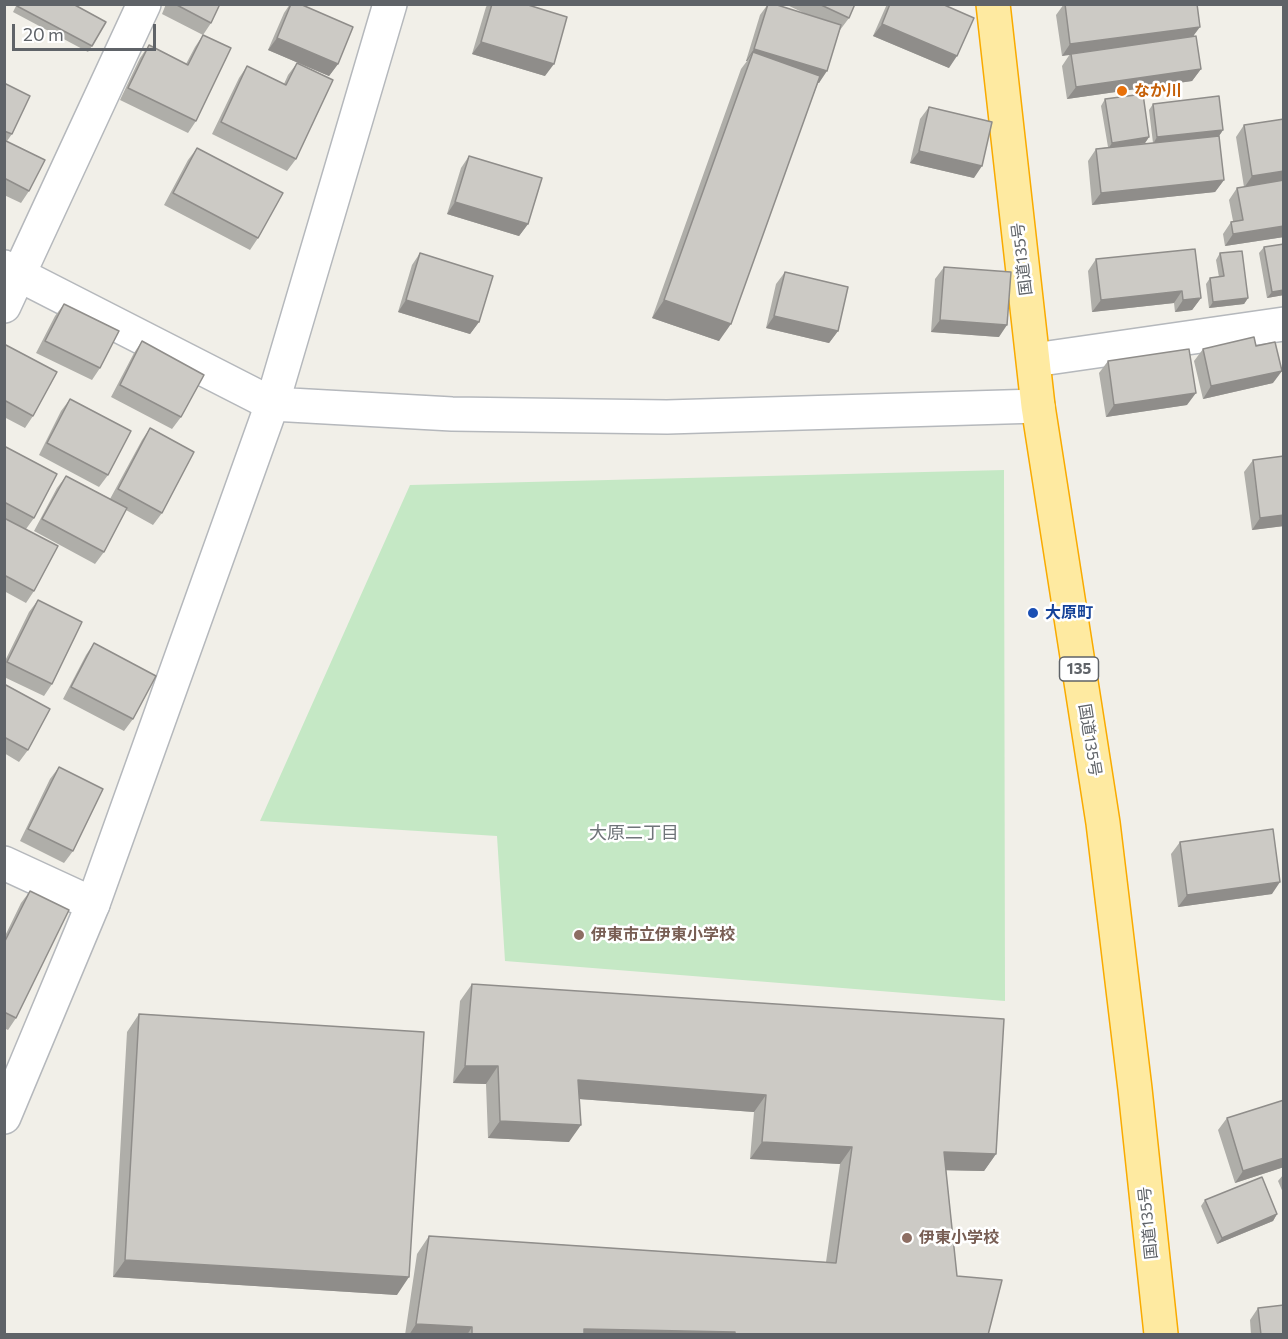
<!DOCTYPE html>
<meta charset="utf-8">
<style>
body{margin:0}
#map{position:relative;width:1288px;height:1339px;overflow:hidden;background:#f1efe8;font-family:Commissioner,sans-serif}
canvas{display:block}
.frame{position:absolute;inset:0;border:6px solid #5f6368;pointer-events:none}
.scale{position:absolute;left:12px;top:24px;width:144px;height:27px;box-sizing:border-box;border:3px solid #5f6368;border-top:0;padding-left:8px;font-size:18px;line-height:21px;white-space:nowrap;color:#5f6368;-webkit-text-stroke:4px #fff;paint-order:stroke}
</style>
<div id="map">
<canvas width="1288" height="1339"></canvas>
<div class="frame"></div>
<div class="scale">20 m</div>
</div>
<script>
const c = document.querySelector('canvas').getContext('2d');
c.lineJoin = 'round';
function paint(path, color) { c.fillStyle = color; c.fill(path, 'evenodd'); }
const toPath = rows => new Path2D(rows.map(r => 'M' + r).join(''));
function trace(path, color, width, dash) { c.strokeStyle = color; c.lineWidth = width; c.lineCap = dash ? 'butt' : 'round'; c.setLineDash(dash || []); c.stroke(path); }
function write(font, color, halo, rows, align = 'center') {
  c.font = font + ' Commissioner,"Noto Sans JP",sans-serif'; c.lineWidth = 5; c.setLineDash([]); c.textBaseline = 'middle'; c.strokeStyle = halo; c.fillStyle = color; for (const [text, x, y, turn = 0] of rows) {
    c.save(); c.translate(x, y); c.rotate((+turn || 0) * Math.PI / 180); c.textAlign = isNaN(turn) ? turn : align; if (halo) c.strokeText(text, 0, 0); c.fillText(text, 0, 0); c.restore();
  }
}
const green = toPath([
 [1004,470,1005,1001,505,961,497,836,260,821,410,485]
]);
const minor = toPath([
 [4,267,272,404],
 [4,306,144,4],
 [1034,360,1284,324],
 [4,863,93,904]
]);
const tertiary = toPath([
 [272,404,452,414,667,417,1038,406],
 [4,1117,93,904,272,404,390,4]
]);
const trunk = toPath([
 [993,4,1038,406,1103,823,1135,1089,1161,1334]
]);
const wall = toPath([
 [17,4,73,4,92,46,88,52,13,12],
 [166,4,220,4,211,23,203,35,162,14],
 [290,4,300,4,338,64,329,76,268,50,284,13],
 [488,4,525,4,545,76,472,54,486,7],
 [768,4,774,4,806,14,785,4,855,4,849,18,840,30,819,83,818,83,719,341,652,318,741,69,747,61,746,61,760,15],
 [887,4,942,4,949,68,873,36],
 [1064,4,1197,4,1194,36,1201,69,1192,81,1067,99,1062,66,1070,54,1062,56,1056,15],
 [203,35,196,121,188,133,120,100,140,58,149,45,186,64,195,47],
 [297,63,296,159,287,171,212,134,239,78,247,66,284,84,288,75],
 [4,83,12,134,7,141,4,139],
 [1105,99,1149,137,1145,143,1153,143,1149,110,1153,104,1223,130,1219,136,1224,180,1215,192,1092,205,1088,161,1096,149,1108,147,1101,106],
 [929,107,974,178,910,163,920,119],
 [1284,119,1284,237,1225,246,1223,234,1231,222,1233,221,1229,200,1237,188,1244,187,1236,137,1244,125],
 [4,140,29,191,21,203,4,195],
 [197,148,258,238,250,250,164,205,188,160],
 [469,156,528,224,519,236,447,214,461,168],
 [1284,244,1284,295,1267,298,1259,253,1264,247],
 [420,253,479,322,470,334,398,312,412,265],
 [1220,253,1248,298,1244,304,1209,308,1206,284,1210,278,1219,277,1216,260],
 [1096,259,1201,298,1192,310,1175,312,1174,303,1092,312,1088,271],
 [944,267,999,337,931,332,935,279],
 [785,272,838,331,829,343,766,328,776,284],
 [64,304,100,368,92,380,36,353,55,316],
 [142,341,181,417,172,429,111,397,134,353],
 [4,344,33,416,25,428,4,417],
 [1256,346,1273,383,1203,399,1194,361,1203,349],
 [1108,361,1187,405,1106,417,1099,373],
 [70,399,108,475,99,487,39,455,61,411],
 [150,428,162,513,153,525,126,510,104,552,95,564,34,531,57,488,66,476,110,499,142,440],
 [4,446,34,518,26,529,34,591,26,603,4,591],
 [1253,460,1284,526,1252,530,1244,472],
 [38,600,52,684,44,696,4,677,4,663,29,612],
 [94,643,133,719,124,731,63,699,86,655],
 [4,684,28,750,19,762,4,753],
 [59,767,73,851,64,863,20,841,50,779],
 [1180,842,1272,894,1178,907,1171,854],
 [30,891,16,1018,8,1030,4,1028,4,938,21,903],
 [472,984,996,1154,984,1171,946,1170,957,1276,988,1335,405,1335,417,1254,429,1236,826,1262,840,1164,750,1159,754,1112,579,1099,569,1142,488,1138,486,1084,453,1083,460,1001],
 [139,1014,397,1295,113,1277,127,1032],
 [1284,1100,1284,1167,1235,1183,1218,1130,1227,1118],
 [1283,1175,1284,1177,1284,1195,1278,1181],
 [1205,1200,1277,1214,1273,1221,1217,1244,1201,1206],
 [1258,1308,1284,1335,1251,1335,1250,1320]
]);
const shadedWall = toPath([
 [882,24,957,56,949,68,873,36],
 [1200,27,1191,39,1062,56,1070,44],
 [277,38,338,64,329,76,268,50],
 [481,42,554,64,545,76,472,54],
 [754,49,827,71,819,83,749,62,753,52,747,61,746,61],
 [1201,69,1192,81,1067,99,1076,87],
 [1223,130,1219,136,1153,144,1157,137],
 [1149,137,1145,143,1108,149,1112,143],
 [919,151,982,166,974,178,910,163],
 [1284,171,1284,182,1244,188,1252,176],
 [1224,180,1215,192,1092,205,1101,193],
 [455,202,528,224,519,236,447,214],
 [1284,226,1284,237,1225,246,1233,234],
 [1284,290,1284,295,1267,298,1272,292],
 [1182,291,1174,303,1092,312,1101,300],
 [1201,298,1192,310,1175,312,1183,300],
 [1248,298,1244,304,1209,308,1213,302],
 [406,300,479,322,470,334,398,312],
 [664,300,731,324,719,341,652,318],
 [774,316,838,331,829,343,766,328],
 [940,320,1007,325,999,337,931,332],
 [1282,371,1273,383,1203,399,1211,386],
 [1196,393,1187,405,1106,417,1114,405],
 [1284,515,1284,526,1252,530,1260,518],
 [1280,882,1272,894,1178,907,1187,895],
 [465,1066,498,1066,486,1084,453,1083],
 [578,1080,766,1095,754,1112,566,1098],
 [500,1121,581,1125,569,1142,488,1138],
 [762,1142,852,1147,840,1164,750,1159],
 [944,1152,996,1154,984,1171,932,1170],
 [1284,1158,1284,1167,1235,1183,1243,1171],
 [1277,1214,1273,1221,1217,1244,1222,1238],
 [125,1260,409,1277,397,1295,113,1277],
 [416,1324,472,1327,467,1335,409,1335],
 [584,1329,735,1332,733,1335,580,1335]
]);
const building = toPath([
 [18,4,73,4,106,22,92,46,17,6,18,4],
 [175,4,220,4,211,23,175,4],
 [291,4,300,4,353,27,338,64,277,38,291,4],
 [492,4,525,4,567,17,554,64,481,42,492,4],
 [768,4,774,4,841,25,827,71,754,49,768,4],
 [819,4,855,4,849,18,819,4],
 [890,4,942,4,974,18,957,56,882,24,890,4],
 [1065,4,1197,4,1200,27,1070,44,1065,4],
 [203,35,231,48,196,121,128,88,149,45,188,65,203,35],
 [1196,36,1201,69,1076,87,1071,54,1196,36],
 [753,52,820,76,731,324,664,300,753,52],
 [297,63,333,80,296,159,221,122,247,66,286,85,297,63],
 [4,83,30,96,12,134,4,131,4,83],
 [1143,94,1149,137,1112,143,1105,99,1143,94],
 [1219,96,1223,130,1157,137,1153,104,1219,96],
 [929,107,992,122,982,166,919,151,929,107],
 [1284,119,1284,171,1252,176,1244,125,1284,119],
 [1219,136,1224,180,1101,193,1096,149,1219,136],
 [4,140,45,160,29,191,4,178,4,140],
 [197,148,283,193,258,238,173,193,197,148],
 [469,156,542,178,528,224,455,202,469,156],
 [1284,180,1284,226,1233,234,1231,222,1243,220,1237,188,1284,180],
 [1284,244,1284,290,1272,292,1264,247,1284,244],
 [1195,249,1201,298,1183,300,1182,291,1101,300,1096,259,1195,249],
 [1242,251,1248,298,1213,302,1210,278,1224,276,1220,253,1242,251],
 [420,253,493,276,479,322,406,300,420,253],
 [944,267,1011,272,1007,325,940,320,944,267],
 [785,272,848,287,838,331,774,316,785,272],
 [64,304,119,331,100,368,45,341,64,304],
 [1254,337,1256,346,1275,342,1282,371,1211,386,1203,349,1254,337],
 [142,341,204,375,181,417,120,385,142,341],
 [4,344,57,372,33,416,4,400,4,344],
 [1189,349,1196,393,1114,405,1108,361,1189,349],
 [70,399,131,431,108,475,47,443,70,399],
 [150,428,194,452,162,513,118,489,150,428],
 [4,446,57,474,34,518,4,502,4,446],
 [1284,456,1284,515,1260,518,1253,460,1284,456],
 [66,476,127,508,104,552,42,519,66,476],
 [4,518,58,546,34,591,4,575,4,518],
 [38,600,82,622,52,684,7,662,38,600],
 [94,643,156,676,133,719,71,687,94,643],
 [4,684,50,709,28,750,4,737,4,684],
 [59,767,103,789,73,851,28,829,59,767],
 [1273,829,1280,882,1187,895,1180,842,1273,829],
 [30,891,69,910,16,1018,4,1012,4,943,30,891],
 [472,984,1004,1019,996,1154,944,1152,957,1276,1002,1280,988,1335,735,1335,735,1332,584,1329,584,1335,472,1335,472,1327,416,1324,429,1236,836,1263,852,1147,762,1142,766,1095,578,1080,581,1125,500,1121,498,1066,465,1066,472,984],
 [139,1014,424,1032,409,1277,125,1260,139,1014],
 [1284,1100,1284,1158,1243,1171,1227,1118,1284,1100],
 [1262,1177,1277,1214,1222,1238,1205,1200,1262,1177],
 [1284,1305,1284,1335,1261,1335,1258,1308,1284,1305]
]);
const markers = [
 [1122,91,6,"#e8710a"],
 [1033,613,6,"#1a4fb4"],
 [579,935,6,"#8d6e63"],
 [907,1238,6,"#8d6e63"]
];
const shields = [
 [1079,669,39]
];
const shieldNames = [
 ["135",1079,669]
];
const foodNames = [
 ["なか川",1134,91]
];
const streetNames = [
 ["国道135号",1022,259,-97],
 ["国道135号",1090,740,81],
 ["国道135号",1148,1223,-96]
];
const transitNames = [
 ["大原町",1045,613]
];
const educationNames = [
 ["伊東市立伊東小学校",591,935],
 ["伊東小学校",919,1238]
];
const neighbourhoodNames = [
 ["大原二丁目",634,833]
];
paint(green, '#c5e8c5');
trace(minor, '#b5b8bc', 36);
trace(tertiary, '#b5b8bc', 36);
trace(trunk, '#f9ab00', 36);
trace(minor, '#fff', 33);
trace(tertiary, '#fff', 33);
trace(trunk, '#feeaa1', 33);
paint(wall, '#afaea9');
paint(shadedWall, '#8f8d8a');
paint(building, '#cccac5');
trace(building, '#8f8d8a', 1.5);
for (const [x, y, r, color] of markers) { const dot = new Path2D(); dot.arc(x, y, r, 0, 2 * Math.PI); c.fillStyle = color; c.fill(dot); trace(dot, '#fff', 2); }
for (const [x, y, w] of shields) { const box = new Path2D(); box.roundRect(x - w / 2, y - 12, w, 24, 4.5); c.fillStyle = '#fff'; c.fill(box); trace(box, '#5f6368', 1.5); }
write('bold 15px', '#5f6368', null, shieldNames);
write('bold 16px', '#c56008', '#fff', foodNames, 'left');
write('16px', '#5f6368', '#fff', streetNames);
write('bold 16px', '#164399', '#fff', transitNames, 'left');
write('bold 16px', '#785e54', '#fff', educationNames, 'left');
write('18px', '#70757a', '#fff', neighbourhoodNames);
</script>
